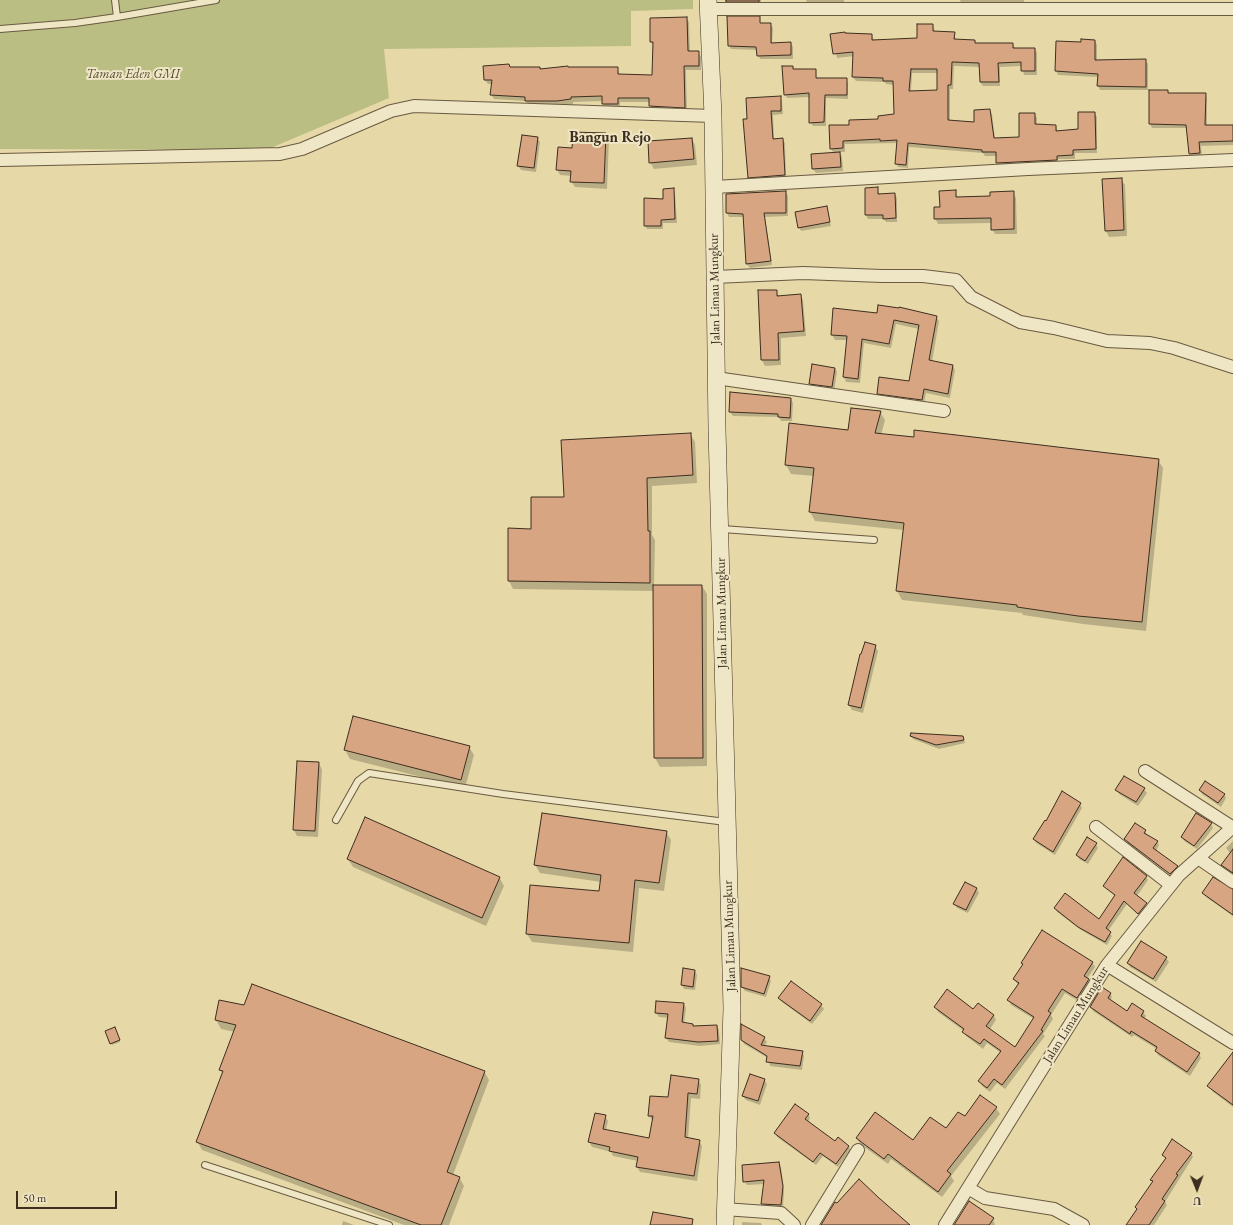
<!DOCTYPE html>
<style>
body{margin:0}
#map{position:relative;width:1233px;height:1225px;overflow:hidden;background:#e7d9a7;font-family:"EB Garamond",serif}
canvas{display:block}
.north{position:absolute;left:1177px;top:1169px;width:40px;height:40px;-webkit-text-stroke:3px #efe6c6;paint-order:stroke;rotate:179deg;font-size:11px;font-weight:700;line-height:16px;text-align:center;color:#3d2e1f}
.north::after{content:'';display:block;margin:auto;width:14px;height:18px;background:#3d2e1f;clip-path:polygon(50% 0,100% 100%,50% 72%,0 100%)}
.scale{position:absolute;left:16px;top:1191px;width:101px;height:18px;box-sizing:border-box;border:2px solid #3d2e1f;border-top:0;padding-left:5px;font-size:12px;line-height:14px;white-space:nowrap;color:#3d2e1f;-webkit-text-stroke:3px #efe6c6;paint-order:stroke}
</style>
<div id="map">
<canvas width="1233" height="1225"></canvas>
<div class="north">U</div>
<div class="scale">50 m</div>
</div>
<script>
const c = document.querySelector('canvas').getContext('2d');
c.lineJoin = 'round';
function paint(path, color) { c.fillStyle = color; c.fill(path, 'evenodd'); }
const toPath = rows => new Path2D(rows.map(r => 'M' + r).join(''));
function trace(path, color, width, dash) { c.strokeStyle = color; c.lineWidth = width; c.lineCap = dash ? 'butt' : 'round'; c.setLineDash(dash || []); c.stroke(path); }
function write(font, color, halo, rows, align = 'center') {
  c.font = font + ' "EB Garamond",serif'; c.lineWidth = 4; c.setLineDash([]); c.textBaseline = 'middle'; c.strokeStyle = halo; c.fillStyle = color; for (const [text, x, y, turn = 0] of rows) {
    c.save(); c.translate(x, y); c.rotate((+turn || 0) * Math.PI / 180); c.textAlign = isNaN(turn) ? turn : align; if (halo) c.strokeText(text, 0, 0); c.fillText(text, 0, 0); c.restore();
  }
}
const green = toPath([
 [0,0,693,0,693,9,631,11,631,46,384,49,389,98,266,150,0,149]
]);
const shadow = toPath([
 [725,0,761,0,761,3,726,2],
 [806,0,844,0,844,2,826,3,826,6,809,6],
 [960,0,1024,0,1025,6,962,6],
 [686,18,689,22,690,52,698,52,701,57,701,70,686,70,687,112,652,110,650,102,620,102,620,108,605,108,603,101,573,102,573,104,560,105,528,105,526,101,494,99,491,94,492,84,488,84,485,80,484,67,540,70,617,68,620,75,653,76,654,47,651,42,651,19],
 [759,18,761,24,770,24,773,28,772,44,791,43,793,47,793,59,760,59,757,50,731,49,729,45],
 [933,25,935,32,954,33,956,41,975,41,976,44,1013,44,1015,48,1035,49,1037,53,1037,75,1024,75,1022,66,1000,67,1000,86,983,86,980,82,980,67,954,66,953,89,950,89,950,121,975,123,989,110,992,114,995,139,1020,138,1035,114,1037,118,1037,125,1056,126,1058,132,1079,130,1094,113,1097,117,1097,153,1075,153,1075,159,1058,159,1059,164,999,167,997,156,985,156,983,153,909,147,908,168,898,167,896,163,898,143,845,144,845,152,839,152,842,157,843,171,816,173,813,169,834,154,831,148,850,126,895,115,894,85,886,84,885,82,856,81,853,77,854,56,837,58,832,35,872,35,874,41,918,39],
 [912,73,938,73,938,91,911,92],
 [1095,41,1097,45,1097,61,1145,60,1148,64,1148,90,1100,90,1098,86,1098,77,1058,75,1056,71,1081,43],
 [792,67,794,70,815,70,817,79,846,79,848,83,848,99,826,98,826,126,813,126,810,122,810,97,787,98,785,94],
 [1168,91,1169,94,1205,94,1207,98,1207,126,1233,126,1233,145,1201,146,1202,157,1193,158,1190,154,1188,128,1152,128,1150,124],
 [780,97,782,101,783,114,773,115,774,140,782,139,785,143,786,179,751,181,749,177,748,120],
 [606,134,609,140,607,189,575,187,571,181,572,176,560,175,557,169,573,149],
 [537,138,540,142,536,172,521,170,518,166],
 [692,139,695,145,697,165,654,169,650,162],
 [1121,179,1125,185,1127,236,1109,237,1106,231],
 [877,188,880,195,895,194,897,198,897,222,886,222,884,219,868,219,866,215],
 [673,190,675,193,677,223,663,223,663,229,647,229,645,225],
 [955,191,958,198,991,197,1013,192,1016,198,1017,234,995,234,992,229,992,223,938,224,935,218,941,208],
 [786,192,788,196,788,216,765,217,772,265,750,268,747,264,745,245,747,245,744,217,729,217,727,213],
 [826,207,831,226,801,231,799,227],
 [759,291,776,291,779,296,800,295,803,300,806,336,781,338,781,365,765,366,762,360],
 [878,314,936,317,939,321,932,362,953,366,955,370,950,398,926,393,924,404,881,398,878,394,910,383,919,329,896,324,891,348,864,343,860,383,846,382,844,377,848,340,835,340,832,335],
 [835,368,837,372,834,391,812,388,810,384],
 [791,399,793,403,792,421,781,421,779,417,733,416,730,412],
 [880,412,885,420,881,435,1158,460,1163,468,1146,631,1083,624,1023,615,1022,613,902,600,897,591,904,530,815,521,810,512,814,476,791,474,786,465,790,425,849,431],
 [690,434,695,442,697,483,652,486,652,535,655,540,654,586,702,586,707,594,707,766,660,767,655,758,654,591,513,589,509,581,532,530,565,498],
 [875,646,878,651,863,713,852,710,849,705],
 [911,736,963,737,965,743,939,749,913,739],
 [469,747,474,755,465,788,350,759,345,750],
 [319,763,322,770,318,837,297,836,294,830],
 [1144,789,1147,793,1138,806,1119,794,1117,790],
 [1200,790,1224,794,1226,798,1221,807,1202,794],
 [1080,804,1082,808,1055,855,1036,843,1034,839,1047,822],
 [1211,824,1213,828,1197,849,1184,841,1182,837],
 [1145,830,1147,835,1157,841,1159,845,1156,851,1177,867,1179,871,1173,877,1127,843,1125,839],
 [666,832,671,840,664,891,639,888,633,952,532,942,527,934,599,892,601,882,540,873,535,865],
 [1233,841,1233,875,1222,865,1231,854,1226,848],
 [1096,844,1098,848,1088,864,1079,859,1077,855],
 [348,859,499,877,504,886,486,926,353,867],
 [1146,877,1148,880,1137,896,1148,908,1141,917,1127,904,1108,931,1112,936,1107,945,1081,930,1057,912,1055,908,1099,920,1115,896,1105,886],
 [966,883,977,889,979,893,968,913,957,908,955,904],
 [1233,891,1233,916,1206,897,1203,893],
 [1141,942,1166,958,1169,962,1156,982,1130,967,1128,963],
 [1092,962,1095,967,1087,979,1091,985,1080,1002,1065,993,1051,1015,1053,1019,1043,1034,1045,1036,1005,1089,997,1083,990,1092,982,1086,980,1081,1001,1053,987,1043,983,1049,966,1036,964,1031,938,1012,935,1007,974,1010,978,1004,994,1016,996,1020,990,1029,1015,1048,1034,1019,1011,1005,1009,1000,1018,985,1014,979,1023,965,1022,963],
 [695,971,697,975,695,990,684,989,682,985],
 [769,977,771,981,766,997,745,991,742,987],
 [1110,993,1112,997,1110,1001,1128,1012,1143,1012,1146,1016,1144,1019,1199,1054,1201,1058,1190,1076,1158,1055,1156,1051,1157,1049,1134,1035,1132,1037,1093,1011,1091,1007],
 [779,998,821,1005,824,1009,812,1024,782,1002],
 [220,1001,484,1071,489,1080,453,1175,459,1177,464,1186,449,1225,404,1225,202,1150,197,1141,223,1074,220,1070,235,1032,221,1029,216,1020],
 [684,1004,686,1008,684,1024,693,1025,694,1027,717,1026,719,1030,720,1044,700,1046,669,1042,666,1038,669,1018,659,1017,656,1013],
 [742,1026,764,1038,767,1042,764,1047,802,1052,804,1056,802,1070,770,1066,768,1058,744,1044,742,1040],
 [116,1030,120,1042,112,1045,107,1031],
 [1233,1065,1233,1107,1212,1091,1209,1086],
 [698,1080,701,1085,700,1099,691,1098,688,1139,699,1141,702,1146,697,1181,640,1172,637,1167,638,1161,613,1156,611,1152,592,1147,589,1142,605,1116,608,1121,606,1130,650,1139,653,1121,649,1116,669,1099],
 [764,1080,767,1084,760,1105,746,1100,743,1096],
 [980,1096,996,1108,1000,1114,951,1176,954,1181,942,1197,891,1159,888,1164,860,1144,857,1138,913,1142,946,1130,965,1117],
 [808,1114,810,1118,808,1122,835,1142,848,1146,851,1150,838,1167,823,1156,816,1165,777,1137,775,1133],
 [1191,1153,1193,1157,1165,1202,1167,1205,1154,1225,1127,1225,1166,1160,1163,1155],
 [779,1163,781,1167,784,1191,783,1209,765,1208,762,1204,765,1184,747,1185,744,1181],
 [993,1219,995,1225,972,1225],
 [343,1221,354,1225,342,1225],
 [742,1222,761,1223,762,1225,742,1225]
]);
const building = toPath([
 [726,0,759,0,759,2,726,2,726,0],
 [727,16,760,16,760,23,771,23,771,43,791,42,791,55,757,56,756,47,728,46,727,16],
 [687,17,688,51,699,51,699,66,684,66,685,108,649,106,649,98,618,98,618,104,602,104,602,96,571,97,571,99,557,101,525,101,525,97,490,95,492,80,484,80,483,66,509,64,510,67,540,67,540,69,568,66,568,67,618,67,618,74,652,75,653,42,650,42,650,18,687,17],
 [917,24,933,24,933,31,955,32,954,39,975,40,975,43,1013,43,1013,48,1035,48,1035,71,1021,71,1021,62,998,63,999,82,980,82,979,63,952,62,951,85,948,85,948,120,974,122,974,110,990,109,994,138,1019,137,1019,113,1035,113,1035,124,1056,125,1056,131,1078,129,1078,112,1095,112,1096,149,1073,150,1073,155,1057,156,1057,160,996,163,996,152,982,152,982,150,908,143,906,165,895,164,897,140,880,141,880,139,843,141,843,148,830,149,829,125,849,125,849,120,878,119,878,116,894,114,893,81,883,81,883,78,852,77,853,52,833,54,830,34,845,32,845,33,872,34,872,40,917,38,917,24],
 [911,69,937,69,937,90,909,91,911,69],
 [1081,39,1095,40,1095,60,1146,59,1146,87,1097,86,1098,74,1055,71,1056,41,1081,42,1081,39],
 [782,66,793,66,793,69,816,69,816,78,847,78,847,95,825,95,824,122,809,123,809,93,784,95,782,66],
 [1149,90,1168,90,1168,93,1206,93,1205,125,1233,125,1233,141,1199,142,1200,153,1189,154,1186,125,1149,124,1149,90],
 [781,96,781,111,771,111,773,139,783,138,785,175,748,178,743,119,747,119,746,98,781,96],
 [573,132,606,133,604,183,570,182,571,171,556,170,558,147,572,148,573,132],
 [522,135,538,137,534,168,517,166,522,135],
 [692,138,694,159,649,163,648,141,692,138],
 [840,152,841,167,812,169,811,154,840,152],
 [1122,178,1124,230,1105,231,1102,179,1122,178],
 [878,187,878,194,895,193,896,218,883,219,883,215,865,215,865,188,878,187],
 [674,188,675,219,661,220,661,226,644,226,644,198,663,199,663,189,674,188],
 [956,190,956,197,990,196,990,192,1014,191,1014,229,991,230,991,218,934,219,934,207,940,207,939,191,956,190],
 [786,191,786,213,764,213,771,261,746,264,743,214,726,213,726,194,786,191],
 [827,206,830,222,798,228,795,212,827,206],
 [758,290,777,290,777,296,801,294,804,331,778,333,779,360,761,360,758,290],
 [878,305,899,308,899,307,937,316,929,360,953,365,948,394,924,389,922,400,877,394,879,377,909,381,919,325,894,320,889,344,862,339,858,379,843,377,847,336,831,335,833,308,877,313,878,305],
 [812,364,835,368,832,387,809,384,812,364],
 [730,392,791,398,790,418,778,417,778,414,729,412,730,392],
 [851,408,881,411,875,433,914,437,914,430,1159,459,1142,622,1078,616,1017,607,1017,605,896,591,904,523,809,512,814,468,785,465,789,423,848,430,851,408],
 [691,433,693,475,647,478,648,531,650,531,650,583,508,581,508,528,531,529,531,497,564,497,561,440,691,433],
 [653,585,702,585,703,758,654,758,653,585],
 [865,642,876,645,861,708,848,705,860,654,861,654,865,642],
 [353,716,470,746,461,780,344,750,353,716],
 [911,733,963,736,964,740,936,745,910,736,911,733],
 [297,761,319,762,315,831,293,830,297,761],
 [1124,776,1145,788,1136,802,1115,790,1124,776],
 [1205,781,1225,794,1218,803,1199,790,1205,781],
 [1062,791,1081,803,1053,852,1033,839,1045,820,1046,821,1062,791],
 [542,813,667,831,659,883,635,880,629,943,526,934,530,885,599,891,601,875,534,865,542,813],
 [1196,813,1212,823,1194,846,1181,837,1196,813],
 [365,817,500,877,482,918,347,859,365,817],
 [1135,823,1146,830,1144,833,1158,841,1153,848,1178,866,1170,874,1124,839,1135,823],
 [1087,837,1097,843,1085,861,1076,855,1087,837],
 [1233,849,1233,873,1221,865,1233,849],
 [1123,857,1147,876,1134,893,1147,903,1138,914,1124,901,1106,928,1111,932,1105,942,1078,927,1054,908,1065,893,1099,919,1115,895,1103,886,1123,857],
 [1213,877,1233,889,1233,915,1202,893,1213,877],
 [965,882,977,888,966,910,953,904,965,882],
 [1042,930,1093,962,1084,976,1089,979,1077,998,1062,989,1048,1011,1051,1013,1041,1030,1043,1031,1002,1085,994,1079,987,1088,978,1081,1001,1051,984,1039,980,1044,962,1032,964,1029,934,1007,947,989,973,1009,978,1003,994,1015,986,1026,1015,1047,1034,1017,1007,1000,1019,983,1013,979,1023,964,1021,963,1042,930],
 [1141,941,1167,957,1153,979,1127,963,1141,941],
 [683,968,695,970,693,987,681,985,683,968],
 [741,968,770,976,764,994,741,987,741,968],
 [791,981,822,1004,810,1021,778,998,791,981],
 [252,984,485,1071,447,1172,460,1177,441,1225,421,1225,196,1142,223,1071,219,1070,236,1025,215,1020,219,1000,244,1005,252,984],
 [1102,987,1111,993,1108,998,1127,1011,1132,1003,1144,1011,1141,1016,1200,1053,1187,1072,1155,1051,1157,1047,1131,1031,1130,1034,1090,1007,1102,987],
 [656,1001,684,1003,682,1022,693,1024,693,1026,717,1025,718,1041,698,1042,665,1038,668,1014,655,1013,656,1001],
 [741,1024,765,1037,761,1045,803,1051,800,1066,766,1062,767,1056,741,1040,741,1024],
 [115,1027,120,1040,110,1044,105,1031,115,1027],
 [1233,1052,1233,1105,1207,1086,1233,1052],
 [750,1074,765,1079,758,1101,742,1096,750,1074],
 [671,1075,699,1079,697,1094,688,1093,685,1137,700,1140,694,1176,636,1167,638,1157,609,1151,610,1147,588,1142,595,1113,606,1115,603,1129,649,1138,653,1116,648,1116,650,1096,668,1097,671,1075],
 [980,1095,997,1107,947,1171,951,1174,938,1192,888,1154,884,1159,856,1138,875,1112,913,1140,930,1117,946,1128,958,1112,965,1116,980,1095],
 [795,1104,809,1114,805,1119,835,1141,838,1137,849,1146,836,1164,820,1153,813,1162,774,1133,795,1104],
 [1172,1139,1192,1153,1176,1174,1178,1175,1162,1199,1165,1201,1149,1225,1126,1225,1137,1209,1135,1207,1153,1181,1150,1180,1166,1158,1162,1155,1172,1139],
 [779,1162,783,1186,781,1205,761,1204,764,1180,743,1182,742,1165,779,1162],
 [859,1179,879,1198,910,1225,821,1225,835,1202,837,1203,859,1179],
 [969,1201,994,1218,989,1225,954,1225,969,1201],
 [653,1212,693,1219,692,1225,650,1225,653,1212]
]);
const lane = toPath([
 [115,0,117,17,216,0],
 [0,29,75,23,117,17],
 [722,529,874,540],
 [336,820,358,781,369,773,503,794,726,822],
 [205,1165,389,1225]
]);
const street = toPath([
 [709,9,1233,9],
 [0,160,280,154,302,149,391,111,414,106,713,116],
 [714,187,1028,169,1233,160],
 [715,277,803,273,882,276,923,276,956,280,971,297,1020,322,1054,328,1107,341,1150,343,1174,348,1233,367],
 [716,378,944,411],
 [1145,771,1232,827],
 [1096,827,1171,885],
 [1198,858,1233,882],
 [1107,965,1233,1043],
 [968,1188,985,1198,1054,1209,1083,1225],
 [724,1209,781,1213,794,1225],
 [812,1225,858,1150],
 [945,1225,1107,965,1179,875,1233,827]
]);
const secondary = toPath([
 [708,0,713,116,717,429,732,1008,725,1225]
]);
const parkNames = [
 ["Taman Eden GMI",133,74]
];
const streetNames = [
 ["Jalan Limau Mungkur",715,289,-91],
 ["Jalan Limau Mungkur",722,613,-91],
 ["Jalan Limau Mungkur",730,936,-92],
 ["Jalan Limau Mungkur",1076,1015,-58]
];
const quarterNames = [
 ["Bangun Rejo",610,138]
];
paint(green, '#babe83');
paint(shadow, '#0003');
paint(building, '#d7a582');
trace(building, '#3d2e1f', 1);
trace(lane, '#685941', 8);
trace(street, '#685941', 14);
trace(secondary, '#3d2e1f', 18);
trace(lane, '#efe6c6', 6);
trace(street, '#efe6c6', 12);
trace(secondary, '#efe6c6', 17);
write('italic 13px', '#564b33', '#efe6c6', parkNames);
write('13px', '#3d2e1f', '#efe6c6', streetNames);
write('bold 15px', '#3d2e1f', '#efe6c6', quarterNames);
</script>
